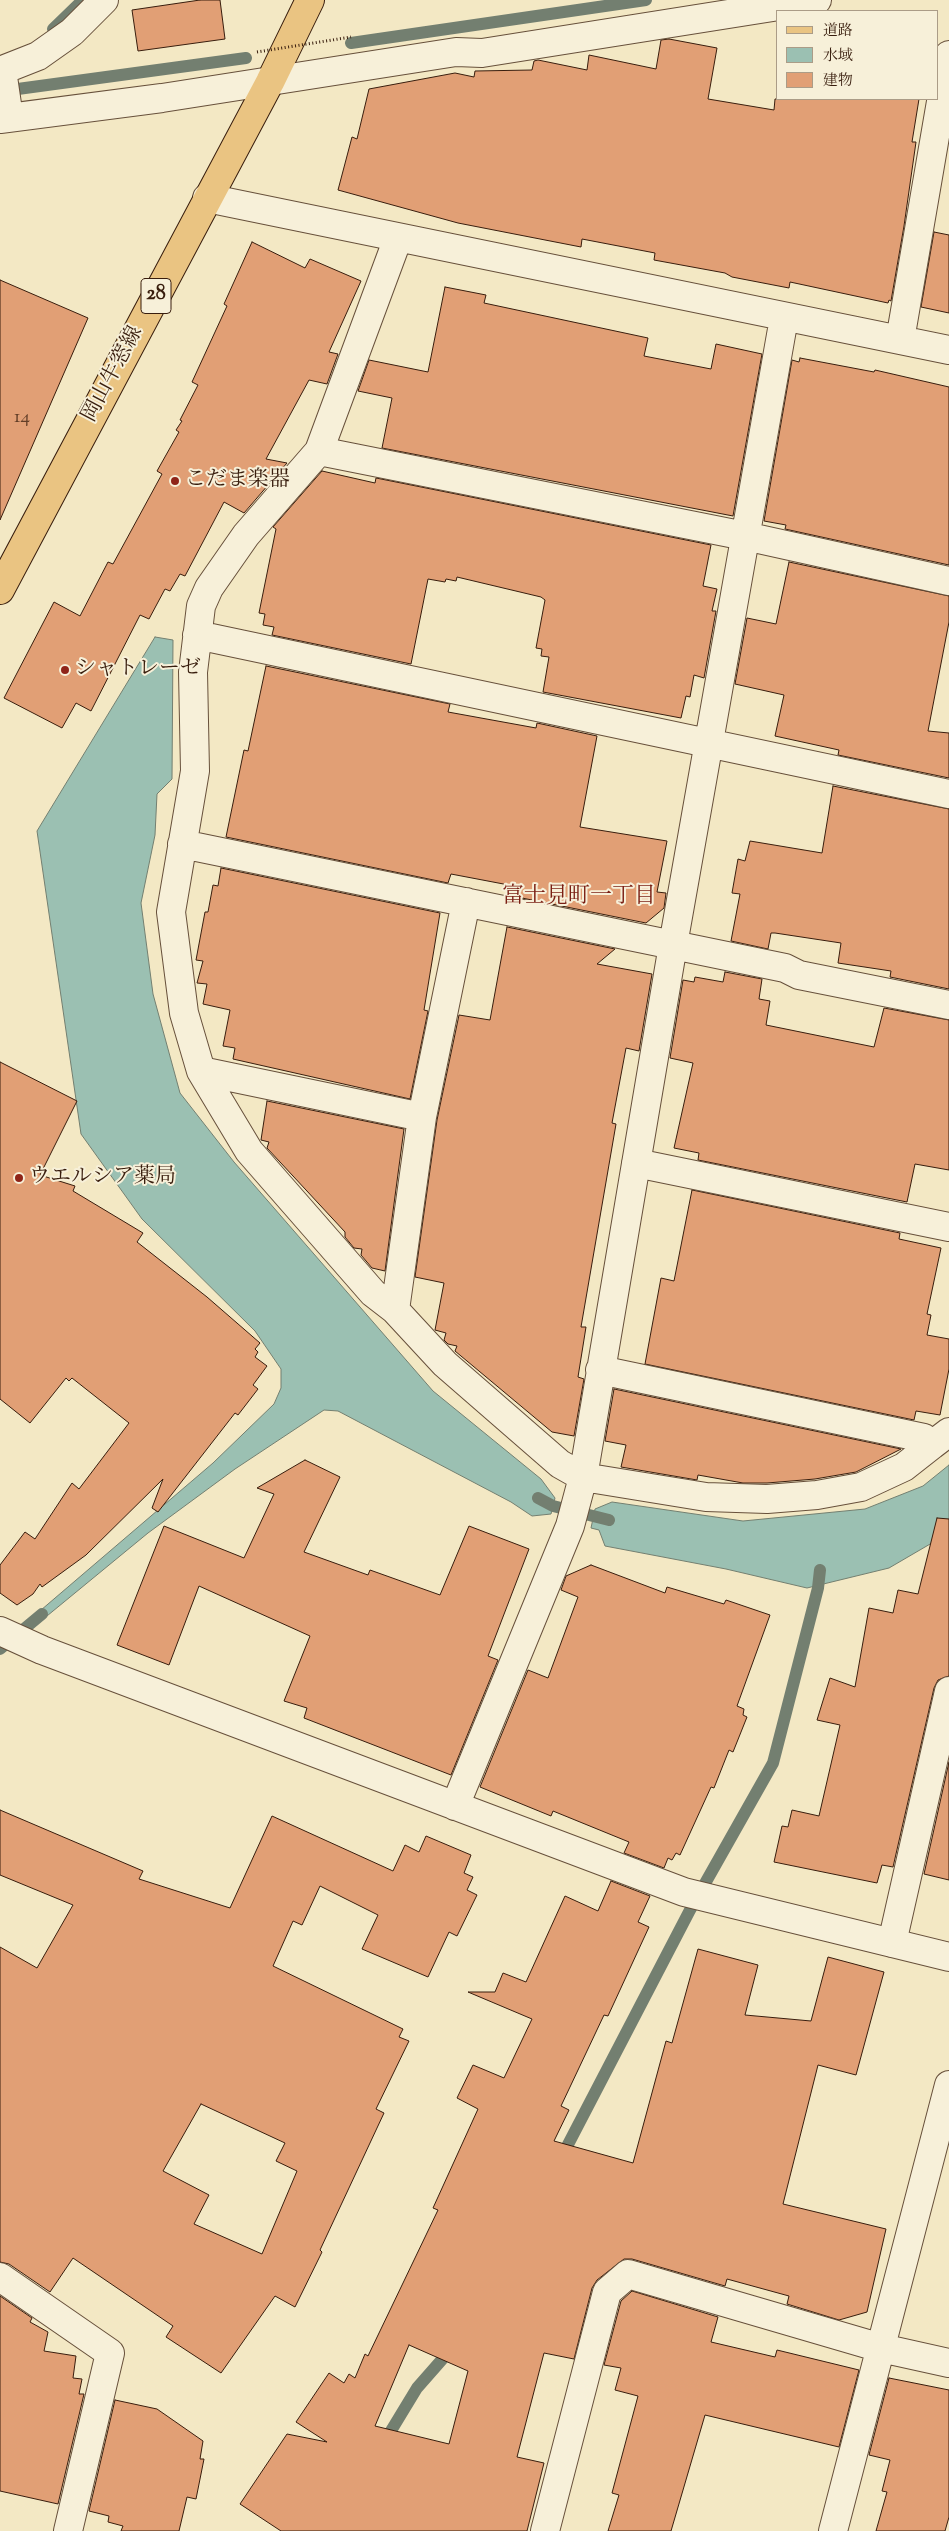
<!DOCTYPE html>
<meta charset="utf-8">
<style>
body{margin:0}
#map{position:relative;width:949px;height:2531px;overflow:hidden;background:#f3e8c4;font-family:"Sorts Mill Goudy","Noto Serif JP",serif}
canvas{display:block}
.legend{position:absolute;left:776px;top:10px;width:162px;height:90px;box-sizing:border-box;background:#f7f0d9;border:1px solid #ab9c87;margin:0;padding:6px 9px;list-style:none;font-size:15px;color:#381d0d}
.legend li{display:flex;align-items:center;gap:10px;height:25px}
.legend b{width:25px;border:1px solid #ab9c87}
</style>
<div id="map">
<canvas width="949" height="2531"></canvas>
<ul class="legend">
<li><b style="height:6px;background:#eac482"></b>道路</li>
<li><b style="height:14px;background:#9bc0b2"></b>水域</li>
<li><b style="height:14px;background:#e19f75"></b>建物</li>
</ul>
</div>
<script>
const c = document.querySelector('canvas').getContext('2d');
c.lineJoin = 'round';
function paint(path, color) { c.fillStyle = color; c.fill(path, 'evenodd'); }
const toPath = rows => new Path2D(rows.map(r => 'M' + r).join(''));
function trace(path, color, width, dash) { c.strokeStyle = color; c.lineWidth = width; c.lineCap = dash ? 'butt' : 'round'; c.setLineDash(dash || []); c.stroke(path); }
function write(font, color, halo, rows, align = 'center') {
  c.font = font + ' "Sorts Mill Goudy","Noto Serif JP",serif'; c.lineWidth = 4; c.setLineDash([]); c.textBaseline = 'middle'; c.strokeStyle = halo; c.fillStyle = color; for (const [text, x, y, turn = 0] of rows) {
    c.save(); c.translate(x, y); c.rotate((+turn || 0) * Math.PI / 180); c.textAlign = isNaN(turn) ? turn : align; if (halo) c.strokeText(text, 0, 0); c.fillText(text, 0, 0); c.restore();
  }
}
const water = toPath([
 [155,637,173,640,172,779,157,794,155,835,141,903,153,994,180,1093,234,1162,433,1391,541,1479,555,1498,551,1514,532,1516,511,1502,338,1411,324,1410,235,1469,148,1533,36,1625,27,1622,213,1463,274,1404,281,1388,281,1369,255,1331,142,1219,81,1134,37,831,155,637],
 [949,1465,949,1533,889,1568,807,1588,726,1569,605,1546,599,1530,591,1528,595,1509,612,1502,743,1521,865,1509,923,1486,949,1465]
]);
const stream = toPath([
 [53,29,83,0],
 [351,43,646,0],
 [3,91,246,58],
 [538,1498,553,1506,609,1520],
 [0,1649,42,1614],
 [561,2158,690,1910,773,1763,818,1588,820,1570],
 [383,2444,417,2388,453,2347]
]);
const building = toPath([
 [200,0,220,0,225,39,138,51,132,10,200,0],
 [669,39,717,48,708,99,774,110,775,99,919,99,912,142,916,142,904,226,891,301,889,300,888,303,790,282,789,288,732,277,725,273,654,260,655,253,582,239,581,247,458,223,338,190,352,137,357,139,369,89,455,73,474,77,475,71,532,70,534,61,538,60,587,70,589,55,656,69,661,40,669,39],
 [934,232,949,235,949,313,921,307,934,232],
 [252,242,305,268,310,259,361,281,329,352,338,354,327,384,309,380,266,459,287,463,244,513,224,502,185,576,180,574,170,591,165,589,149,619,140,615,91,711,76,703,62,728,4,698,54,602,80,616,108,562,113,564,162,474,157,471,179,432,176,430,182,421,180,420,198,385,192,382,227,306,224,304,252,242],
 [0,280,88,318,0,520,0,280],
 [445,287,486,295,484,303,648,338,644,356,711,369,716,344,762,354,733,516,382,448,392,398,358,391,369,360,428,372,445,287],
 [800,358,874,372,875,370,949,387,949,565,785,529,786,525,764,521,792,360,799,362,800,358],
 [322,471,375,483,376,478,711,545,703,586,717,589,712,611,716,611,704,678,694,675,690,697,686,696,681,718,543,692,549,657,541,656,542,649,536,648,545,600,541,597,457,577,456,581,446,579,445,582,428,579,411,664,272,635,274,627,263,625,265,614,259,613,276,529,273,527,322,471],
 [789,562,949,596,949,622,928,731,949,733,949,778,838,755,839,750,775,736,784,695,735,684,747,618,776,624,789,562],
 [266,666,450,704,448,712,536,728,537,723,597,736,580,827,667,841,657,892,666,893,664,908,646,923,512,896,514,886,451,874,448,883,226,837,244,750,248,751,266,666],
 [833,786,949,809,949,989,890,977,891,971,838,963,841,943,775,933,771,933,768,949,731,941,740,894,732,893,738,859,745,861,750,841,822,853,833,786],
 [221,868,440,913,424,1010,428,1011,410,1099,233,1059,235,1048,223,1046,230,1010,203,1004,207,984,197,983,203,961,196,960,205,912,208,912,213,885,218,886,221,868],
 [507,927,615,949,597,964,652,974,639,1051,626,1048,612,1123,616,1124,581,1327,586,1327,578,1377,584,1379,574,1436,552,1432,455,1351,457,1346,448,1344,444,1340,446,1333,435,1330,444,1283,415,1277,437,1120,459,1015,490,1020,507,927],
 [725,972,762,979,759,999,770,1001,766,1025,874,1047,884,1008,949,1020,949,1170,915,1164,907,1202,698,1160,699,1153,674,1148,693,1063,670,1058,683,980,694,982,695,977,723,982,725,972],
 [0,1062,77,1101,40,1175,75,1186,73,1191,143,1233,137,1242,207,1297,260,1343,255,1349,258,1352,255,1357,267,1366,253,1385,258,1389,238,1415,235,1413,158,1512,152,1508,163,1479,86,1555,42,1587,40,1584,33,1594,17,1605,0,1593,0,1565,25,1532,35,1539,72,1483,79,1489,129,1423,72,1378,69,1381,66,1378,30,1423,0,1399,0,1062],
 [267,1101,404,1129,385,1271,372,1268,361,1255,362,1249,354,1248,345,1237,345,1232,267,1148,269,1142,261,1140,267,1101],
 [692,1190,900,1233,899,1239,941,1248,927,1314,931,1315,927,1335,949,1339,949,1369,940,1415,916,1411,914,1420,645,1364,661,1278,674,1281,692,1190],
 [614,1389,901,1449,856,1472,815,1479,767,1483,743,1483,698,1475,697,1480,621,1467,626,1445,605,1441,614,1389],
 [305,1460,340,1477,304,1552,368,1575,370,1570,440,1595,469,1526,529,1549,488,1656,498,1660,451,1775,304,1718,307,1708,284,1701,310,1636,199,1586,169,1665,117,1645,164,1526,244,1558,274,1494,257,1488,305,1460],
 [937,1518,949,1519,949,1676,938,1680,934,1688,893,1867,882,1865,877,1883,774,1862,782,1826,788,1827,792,1810,819,1816,840,1725,817,1720,830,1678,855,1687,869,1608,893,1613,898,1590,918,1594,937,1518],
 [591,1565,665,1593,667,1587,724,1604,726,1600,770,1615,737,1706,744,1709,743,1715,747,1717,733,1752,729,1750,714,1788,711,1787,680,1855,676,1853,672,1860,668,1858,664,1868,624,1853,629,1842,553,1811,551,1816,480,1787,528,1670,548,1678,578,1597,561,1590,566,1576,591,1565],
 [949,1762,949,1880,924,1874,949,1762],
 [0,1810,143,1871,139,1879,230,1908,272,1816,393,1871,405,1845,419,1852,426,1836,471,1855,464,1873,473,1877,467,1890,477,1895,457,1936,449,1932,428,1977,362,1949,378,1915,320,1886,302,1925,293,1921,273,1966,403,2029,399,2037,409,2041,376,2109,384,2113,320,2250,322,2252,295,2307,275,2296,221,2373,166,2337,173,2326,73,2258,50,2292,9,2264,0,2262,0,1947,37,1968,73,1905,0,1875,0,1810],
 [201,2104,285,2143,276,2161,297,2171,262,2254,194,2224,209,2195,163,2171,201,2104],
 [611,1881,650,1896,638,1922,649,1927,608,2016,604,2015,561,2106,569,2110,554,2141,633,2163,666,2041,672,2043,698,1949,758,1965,745,2015,811,2021,828,1957,884,1972,856,2075,818,2065,783,2204,886,2229,867,2312,839,2320,787,2304,789,2296,727,2279,725,2286,632,2259,624,2259,597,2280,592,2288,574,2359,544,2353,517,2457,544,2463,527,2531,281,2531,240,2504,287,2434,327,2442,296,2422,329,2373,344,2383,349,2374,355,2378,365,2354,368,2356,438,2210,433,2208,478,2109,457,2098,473,2065,504,2078,532,2019,468,1992,495,1992,503,1973,526,1982,565,1896,598,1911,611,1881],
 [409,2345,468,2371,449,2444,375,2426,409,2345],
 [632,2291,718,2317,711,2342,775,2357,777,2350,859,2370,839,2447,705,2415,671,2531,608,2531,619,2495,612,2493,638,2396,615,2390,621,2368,604,2365,621,2301,632,2291],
 [0,2296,32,2318,30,2322,48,2332,44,2351,76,2356,73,2378,82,2379,79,2394,84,2394,58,2504,0,2491,0,2296],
 [889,2378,949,2390,949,2517,945,2531,876,2531,887,2492,882,2491,890,2460,869,2455,889,2378],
 [115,2400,157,2409,203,2441,200,2459,204,2459,196,2499,187,2497,179,2531,121,2531,123,2526,108,2522,109,2516,89,2511,115,2400]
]);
const minor = toPath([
 [2,70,9,118],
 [0,71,38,56,72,32,104,0],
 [0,119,162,98,456,52,482,53,817,0],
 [207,198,949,350],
 [398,238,319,451,246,535,209,588,201,606,193,672,195,771,171,912,184,1013,201,1071,249,1151,373,1293,395,1310,445,1364,560,1464,583,1477,706,1497,767,1499,817,1495,861,1487,904,1467,932,1445],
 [900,340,949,55],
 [319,451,745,536,949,581],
 [197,635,949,794],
 [182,844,785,968,799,975,949,1005],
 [201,1071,422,1117],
 [636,1163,949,1227],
 [395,1310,422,1117,466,902],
 [600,1370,924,1438,932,1445,949,1432],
 [0,1631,42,1650,684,1892,949,1957],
 [455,1806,570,1526,583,1477,673,945,784,318],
 [892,1943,949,1691],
 [0,2277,110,2353,68,2531],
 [545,2531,607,2292,628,2274,881,2348,949,2363],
 [833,2531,949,2085]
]);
const primary = toPath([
 [0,590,270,82,310,0]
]);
const pathBridge = toPath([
 [257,52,351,37]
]);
const markers = [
 [175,481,5,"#8f2418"],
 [65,670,5,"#8f2418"],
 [19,1178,5,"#8f2418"]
];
const numberNames = [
 ["14",22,419]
];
const shields = [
 [156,296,30]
];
const shieldNames = [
 ["28",156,296]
];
const streetNames = [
 ["岡山牛窓線",114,375,-62]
];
const poiNames = [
 ["こだま楽器",185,481],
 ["シャトレーゼ",75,670],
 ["ウエルシア薬局",29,1178]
];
const neighbourhoodNames = [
 ["富士見町一丁目",579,898]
];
paint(water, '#9bc0b2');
trace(water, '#737f70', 1);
trace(stream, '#737f70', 12);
paint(building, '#e19f75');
trace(building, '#381d0d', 1);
trace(minor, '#67503b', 30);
trace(primary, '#381d0d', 30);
trace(minor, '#f7f0d9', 28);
trace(primary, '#eac482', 28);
trace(pathBridge, '#381d0d', 3, [1, 2.5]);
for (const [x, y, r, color] of markers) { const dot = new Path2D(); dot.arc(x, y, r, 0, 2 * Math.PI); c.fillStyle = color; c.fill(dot); trace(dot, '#f7f0d9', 2); }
write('19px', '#623e27', null, numberNames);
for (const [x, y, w] of shields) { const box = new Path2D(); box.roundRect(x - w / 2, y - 17.5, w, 35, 4); c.fillStyle = '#f7f0d9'; c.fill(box); trace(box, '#381d0d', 1); }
write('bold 20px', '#381d0d', null, shieldNames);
write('21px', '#381d0d', '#f7f0d9', streetNames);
write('21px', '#381d0d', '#f7f0d9', poiNames, 'left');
write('22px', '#7a1f14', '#f7f0d9', neighbourhoodNames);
</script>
